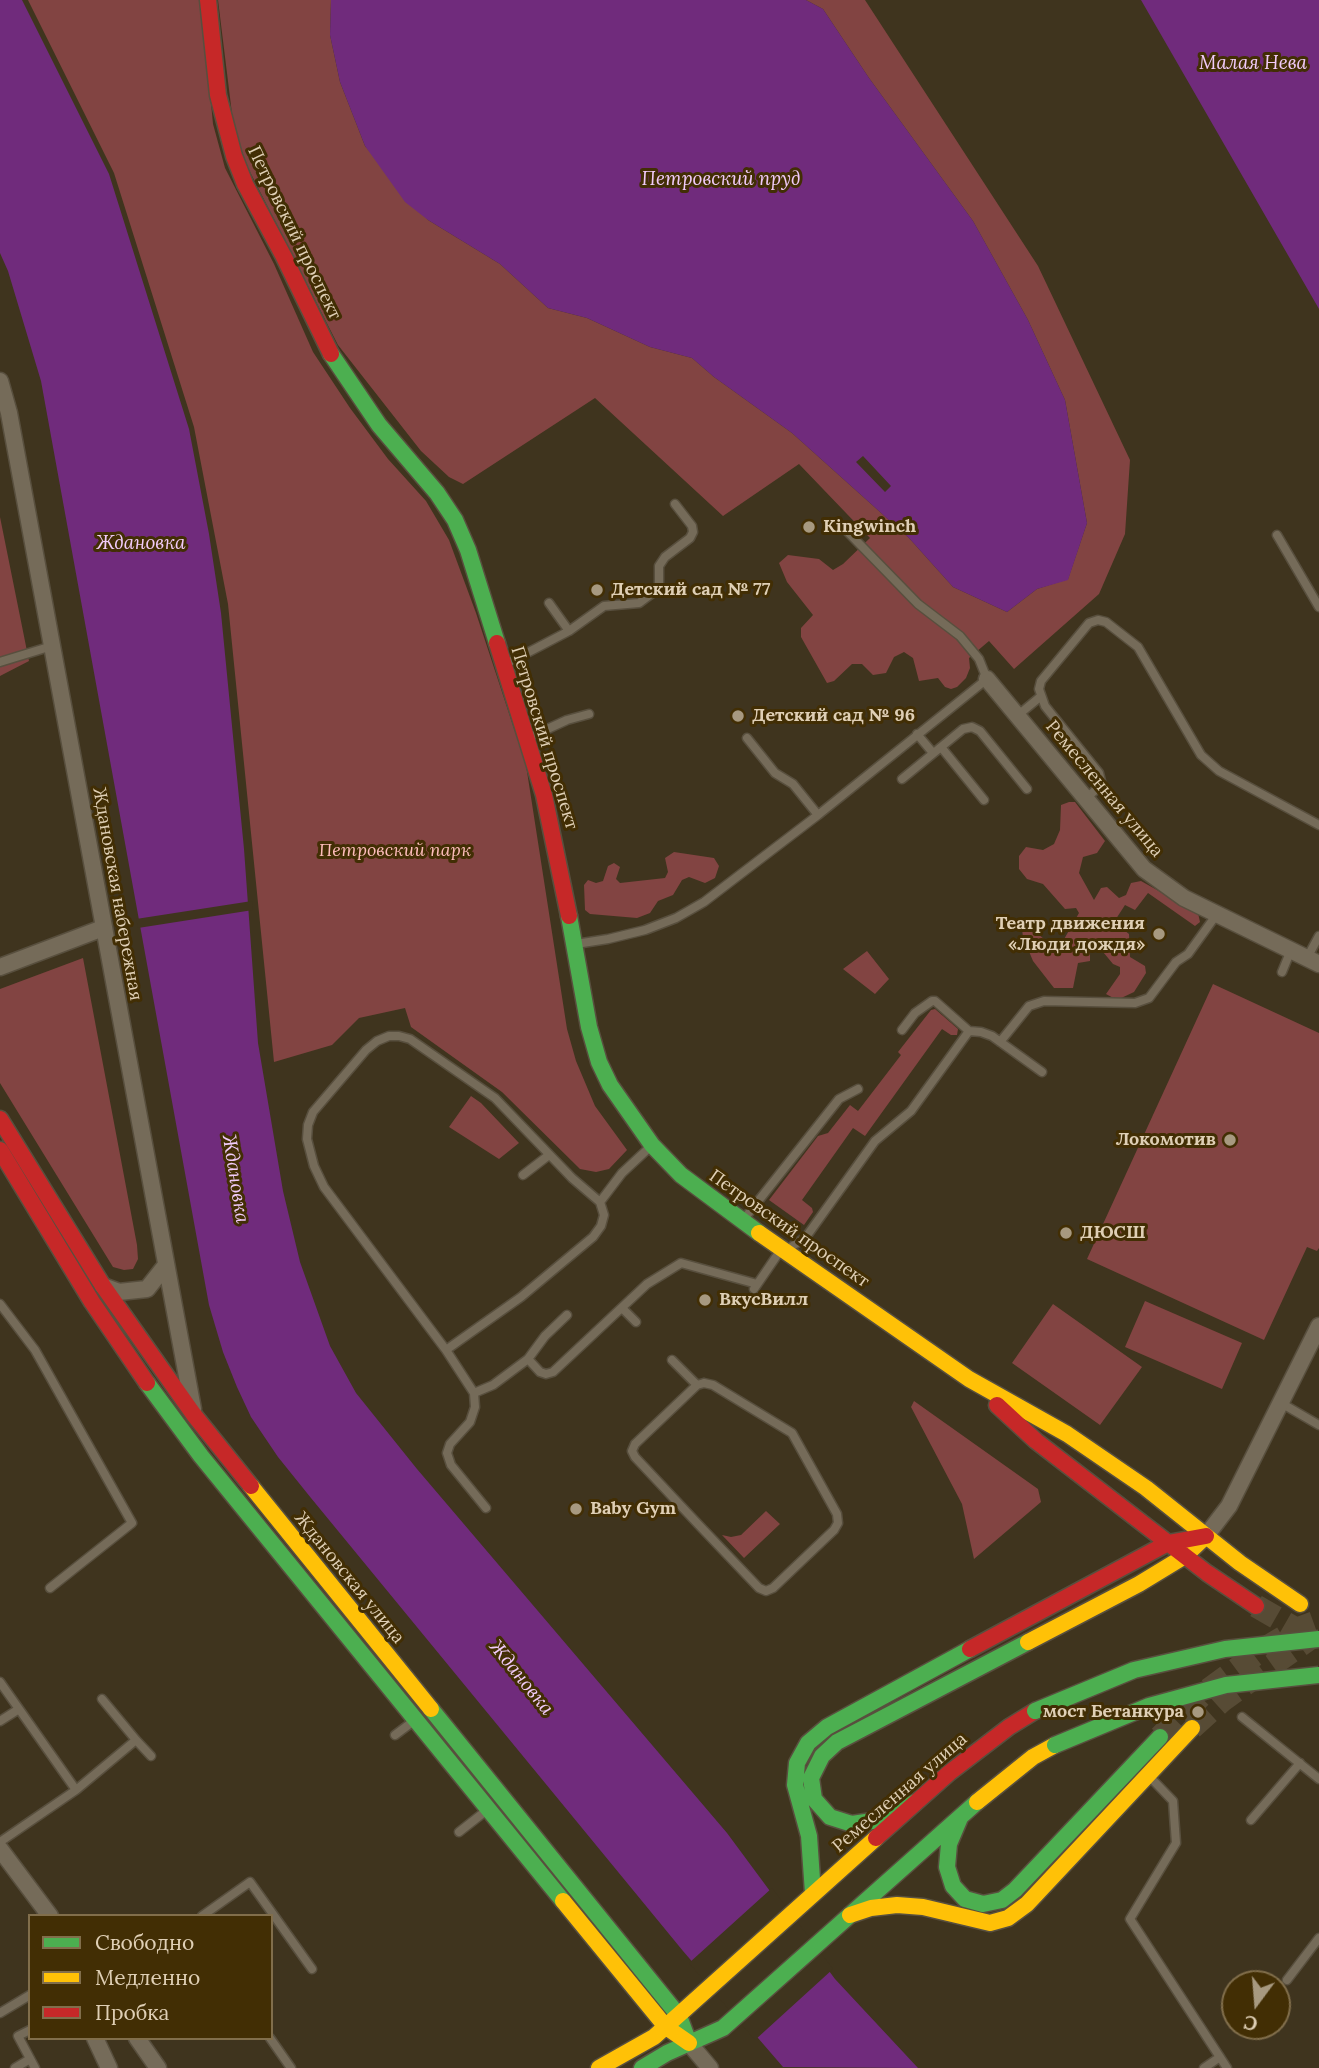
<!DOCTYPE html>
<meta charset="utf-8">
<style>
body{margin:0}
#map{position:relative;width:1319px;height:2068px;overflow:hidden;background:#3f341e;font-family:Lora,serif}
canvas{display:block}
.legend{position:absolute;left:28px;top:1914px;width:245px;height:126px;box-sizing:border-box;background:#422e04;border:2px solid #816e4b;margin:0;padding:9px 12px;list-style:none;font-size:21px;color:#dfcfb5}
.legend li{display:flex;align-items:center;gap:14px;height:35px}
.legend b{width:35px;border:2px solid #816e4b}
.north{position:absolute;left:1221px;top:1970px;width:70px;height:70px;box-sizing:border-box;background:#422e04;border:2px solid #816e4b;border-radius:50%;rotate:196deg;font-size:19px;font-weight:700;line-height:28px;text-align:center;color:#dfcfb5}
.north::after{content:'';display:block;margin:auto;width:24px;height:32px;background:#a79980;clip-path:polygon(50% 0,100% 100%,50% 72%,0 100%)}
</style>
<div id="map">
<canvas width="1319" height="2068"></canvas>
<ul class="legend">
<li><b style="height:9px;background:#4caf50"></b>Свободно</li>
<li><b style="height:9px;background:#ffc107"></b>Медленно</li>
<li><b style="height:9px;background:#c62828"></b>Пробка</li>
</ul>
<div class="north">С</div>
</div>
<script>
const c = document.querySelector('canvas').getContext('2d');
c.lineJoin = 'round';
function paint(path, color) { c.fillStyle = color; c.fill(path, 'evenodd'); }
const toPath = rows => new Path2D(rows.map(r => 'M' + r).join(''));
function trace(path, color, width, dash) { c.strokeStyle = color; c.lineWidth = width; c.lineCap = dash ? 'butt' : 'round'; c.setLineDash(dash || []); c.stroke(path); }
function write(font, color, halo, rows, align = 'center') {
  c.font = font + ' Lora,serif'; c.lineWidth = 6; c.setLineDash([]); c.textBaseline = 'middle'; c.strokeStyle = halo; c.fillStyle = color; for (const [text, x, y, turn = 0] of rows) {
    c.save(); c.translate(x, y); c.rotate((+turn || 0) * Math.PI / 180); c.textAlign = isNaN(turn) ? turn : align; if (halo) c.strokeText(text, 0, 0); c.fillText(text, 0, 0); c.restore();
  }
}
const green = toPath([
 [28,0,201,0,213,124,225,168,274,264,313,352,350,408,388,459,426,501,449,540,476,613,526,765,567,1029,576,1061,595,1106,627,1150,609,1169,596,1172,580,1169,502,1092,411,1027,405,1008,359,1018,332,1045,274,1062,228,604,194,427,114,173],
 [218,0,331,0,330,35,340,82,365,146,428,220,500,264,548,308,587,318,650,347,692,358,714,377,792,433,909,538,953,587,1007,612,1037,589,1068,579,1087,523,1065,400,1028,320,973,221,869,78,823,9,806,0,865,0,1038,266,1130,460,1125,534,1099,594,1014,669,989,641,969,658,970,668,966,678,957,687,951,689,945,687,938,678,919,681,913,658,904,652,894,657,886,673,873,675,862,664,852,664,834,681,827,683,801,637,801,628,813,615,787,582,779,563,788,555,819,559,833,570,843,564,870,538,799,464,723,516,595,398,463,484,449,477,421,451,338,345,248,168,234,130],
 [0,517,29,661,0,676],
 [1069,802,1075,802,1105,841,1097,853,1083,857,1079,873,1094,900,1101,888,1107,887,1119,898,1126,895,1131,883,1141,881,1198,913,1200,922,1195,926,1148,893,1135,910,1125,905,1114,922,1129,934,1130,957,1145,966,1146,973,1134,992,1117,1000,1106,994,1120,974,1120,967,1113,964,1094,941,1090,943,1090,961,1078,963,1073,988,1054,988,1033,961,1023,937,1022,929,1028,925,1053,947,1063,941,1079,913,1076,908,1065,909,1043,884,1027,879,1019,869,1019,856,1026,847,1043,850,1054,844,1060,830,1061,805],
 [674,852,714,858,719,866,715,878,705,883,689,877,682,880,673,895,658,901,650,913,637,918,590,914,585,910,584,885,588,880,596,883,603,881,608,866,614,863,620,867,616,879,620,883,665,878,668,872,665,858],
 [867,951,889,979,875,994,843,969],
 [83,958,137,1245,138,1259,133,1269,124,1270,113,1267,0,1083,0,989],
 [1213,984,1319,1033,1319,1248,1317,1251,1307,1247,1264,1340,1087,1259],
 [935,1009,958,1029,957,1035,951,1035,942,1029,865,1136,853,1128,802,1200,812,1208,813,1212,804,1225,769,1200,818,1136,828,1133,850,1105,858,1111,901,1055,898,1052,931,1010],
 [471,1096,481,1103,519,1143,499,1159,449,1127],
 [1145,1301,1242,1343,1222,1389,1125,1347],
 [1053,1304,1142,1367,1100,1425,1012,1363],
 [914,1401,1038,1489,1041,1502,974,1559,962,1504,911,1407],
 [766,1511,780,1524,744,1558,722,1535,731,1537,741,1535]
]);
const water = toPath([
 [0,0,22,0,109,174,189,429,209,534,221,613,244,849,258,1043,283,1191,300,1262,330,1346,356,1393,417,1469,727,1833,835,1979,918,2068,783,2067,683,1951,311,1498,278,1457,251,1417,237,1387,223,1352,209,1305,41,381,8,271,0,253],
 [331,0,806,0,823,9,869,78,973,221,1028,320,1065,400,1087,523,1068,580,1037,589,1007,612,953,587,909,538,792,433,714,377,692,358,650,347,587,318,548,308,500,264,428,220,405,202,365,146,340,82,330,35],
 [1141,0,1319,0,1319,309]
]);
const pier = toPath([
 [863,456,891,486,885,492,856,462],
 [252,901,253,910,138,928,136,919],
 [772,1888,833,1969,755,2040,689,1963]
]);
const secondaryTunnel = toPath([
 [1256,1606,1308,1636],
 [1192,1728,1223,1700,1312,1637],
 [1160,1737,1204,1693,1262,1650,1297,1629,1319,1621]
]);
const lane = toPath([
 [1277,535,1319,607],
 [549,603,569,631],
 [0,662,52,646],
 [504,665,569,631,604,606,639,603,655,591,659,584,659,566,665,557,690,538,693,532,692,526,675,504],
 [1017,716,1040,697],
 [917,734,933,753],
 [530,737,567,720,589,714],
 [747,738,775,773,793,784,818,815],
 [941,747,984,800],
 [902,779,963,729,972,727,980,731,1027,789],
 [1085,799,1098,788,1101,781,1099,773,1045,706,1039,689,1041,681,1089,623,1098,620,1106,622,1138,647,1201,755,1219,771,1319,825],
 [576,944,608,939,645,930,676,918,704,902,818,815,987,679,979,659,960,636,918,604,842,526],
 [1307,958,1319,936],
 [1282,972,1291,950],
 [902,1030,915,1013,932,1001,935,1001,969,1031,981,1032,992,1036,1042,1072],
 [1000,1042,1029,1006,1044,1001,1135,1003,1149,998,1176,962,1188,954,1217,914],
 [523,1175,549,1155],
 [744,1219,839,1099,858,1089],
 [788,1249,806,1237,875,1141,911,1111,969,1031],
 [754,1289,780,1251],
 [0,1304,35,1350,132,1523,50,1588],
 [622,1308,636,1322],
 [446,1350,324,1187,314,1166,307,1139,308,1125,313,1112,366,1050,377,1041,389,1036,399,1036,410,1039,495,1098,572,1178,600,1202,622,1173,650,1147],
 [528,1359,540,1372,546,1374,553,1372,647,1284,681,1263,757,1284],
 [672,1360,697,1385],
 [704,1383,713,1385,792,1433,837,1514,838,1523,834,1530,773,1588,766,1591,759,1588,697,1523,635,1457,632,1451,635,1444,697,1385,704,1383],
 [474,1393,493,1385,528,1359,545,1336,567,1315],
 [1281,1403,1319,1425],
 [486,1508,451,1465,447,1453,450,1444,470,1422,475,1407,474,1393,446,1350,521,1297,593,1237,601,1226,604,1215,600,1202],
 [0,1682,19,1709],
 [102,1699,136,1740],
 [1242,1717,1319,1779],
 [0,1721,19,1709,76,1790,0,1842],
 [395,1735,415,1720],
 [1149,1776,1173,1801,1176,1843,1130,1919,1227,2068],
 [76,1790,136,1740,151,1756],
 [1251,1820,1300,1763],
 [459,1832,487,1810],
 [202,1916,250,1882,312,1969],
 [1287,1980,1319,1938],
 [0,2013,30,1995],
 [30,2030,18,2036,35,2068],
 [270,2038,291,2068],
 [15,2068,30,2059],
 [1204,2068,1220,2057]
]);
const street = toPath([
 [0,381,9,413,193,1409],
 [987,679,1144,869,1184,898,1319,964],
 [0,967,103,928],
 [103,1286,119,1292,147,1289,166,1265],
 [1206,1536,1229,1506,1319,1326],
 [0,1849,50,1916],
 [95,2038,109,2068],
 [137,2038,158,2068],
 [689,2043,710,2068]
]);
const fast = toPath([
 [331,354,379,425,437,493,455,520,468,550,497,643],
 [569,916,589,1027,599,1062,610,1085,652,1145,681,1175,759,1233],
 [147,1383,201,1456,563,1901],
 [431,1709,679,2016,689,2043],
 [916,1802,879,1820,852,1824,830,1817,814,1799,811,1778,822,1756,837,1742,1028,1642],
 [960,1818,949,1844,947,1867,953,1886,965,1899,983,1904,1002,1900,1015,1890,1160,1737],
 [813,1893,809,1836,795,1785,797,1763,808,1743,827,1727,970,1649],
 [642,2068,667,2053,723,2028,977,1802]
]);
const slow = toPath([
 [759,1233,969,1379,1067,1434,1146,1488,1240,1563,1300,1604],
 [251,1486,431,1709],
 [1028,1642,1139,1584,1185,1556,1206,1536],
 [977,1802,1033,1757,1055,1745],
 [563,1901,666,2027,689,2043],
 [850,1915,871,1908,897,1905,923,1907,990,1923,1008,1918,1027,1904,1192,1728],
 [599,2068,654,2037,876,1838]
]);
const jam = toPath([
 [208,0,218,95,234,156,245,184,284,257,331,354],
 [497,643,544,795,569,916],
 [0,1119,103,1286,194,1415,251,1486],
 [0,1150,92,1302,147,1383],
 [997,1405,1036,1441,1207,1573,1256,1606],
 [970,1649,1168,1543,1206,1536],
 [876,1838,949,1773,1009,1727,1035,1711]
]);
const fastBridge = toPath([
 [1035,1711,1134,1670,1225,1649,1319,1639],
 [1055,1745,1149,1706,1226,1685,1319,1675]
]);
const markers = [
 [809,527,7,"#a79980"],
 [597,590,7,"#a79980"],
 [738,716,7,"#a79980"],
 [1159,934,7,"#a79980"],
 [1230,1140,7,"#a79980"],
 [1066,1233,7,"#a79980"],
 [705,1300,7,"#a79980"],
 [576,1509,7,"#a79980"],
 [1198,1712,7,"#a79980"]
];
const streetNames = [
 ["Петровский проспект",294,233,64],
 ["Петровский проспект",544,738,73],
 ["Ремесленная улица",1104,789,50],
 ["Ждановская набережная",117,894,80],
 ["Петровский проспект",789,1229,35],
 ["Ждановская улица",349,1578,51],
 ["Ремесленная улица",900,1793,-41]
];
const poiNames = [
 ["Kingwinch",823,527],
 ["Детский сад № 77",611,590],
 ["Детский сад № 96",752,716],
 ["Театр движения",1145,924,"right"],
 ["«Люди дождя»",1145,945,"right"],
 ["Локомотив",1216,1140,"right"],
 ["ДЮСШ",1080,1233],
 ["ВкусВилл",719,1300],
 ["Baby Gym",590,1509],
 ["мост Бетанкура",1184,1712,"right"]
];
const parkNames = [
 ["Петровский парк",395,851]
];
const waterNames = [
 ["Малая Нева",1253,64],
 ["Петровский пруд",721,180],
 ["Ждановка",141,544],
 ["Ждановка",235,1179,81],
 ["Ждановка",521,1678,51]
];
paint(green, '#824442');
paint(water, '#702b7c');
paint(pier, '#3f341e');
trace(secondaryTunnel, '#574b35', 23, [23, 11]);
trace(lane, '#584f3e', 11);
trace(street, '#584f3e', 19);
trace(fast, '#584f3e', 19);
trace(slow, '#584f3e', 19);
trace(jam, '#584f3e', 19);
trace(lane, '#756b59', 8);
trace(street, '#756b59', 16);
trace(fast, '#4caf50', 16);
trace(slow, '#ffc107', 16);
trace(jam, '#c62828', 16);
trace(fastBridge, '#584f3e', 19, []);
trace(fastBridge, '#4caf50', 16);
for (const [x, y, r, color] of markers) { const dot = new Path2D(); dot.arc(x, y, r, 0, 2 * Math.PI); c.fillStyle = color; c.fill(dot); trace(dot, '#422e04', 2.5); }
write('18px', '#dfcfb5', '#422e04', streetNames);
write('bold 18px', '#dfcfb5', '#422e04', poiNames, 'left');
write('italic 18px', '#febdbc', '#422e04', parkNames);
write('italic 19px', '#f1cbfa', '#422e04', waterNames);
</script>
